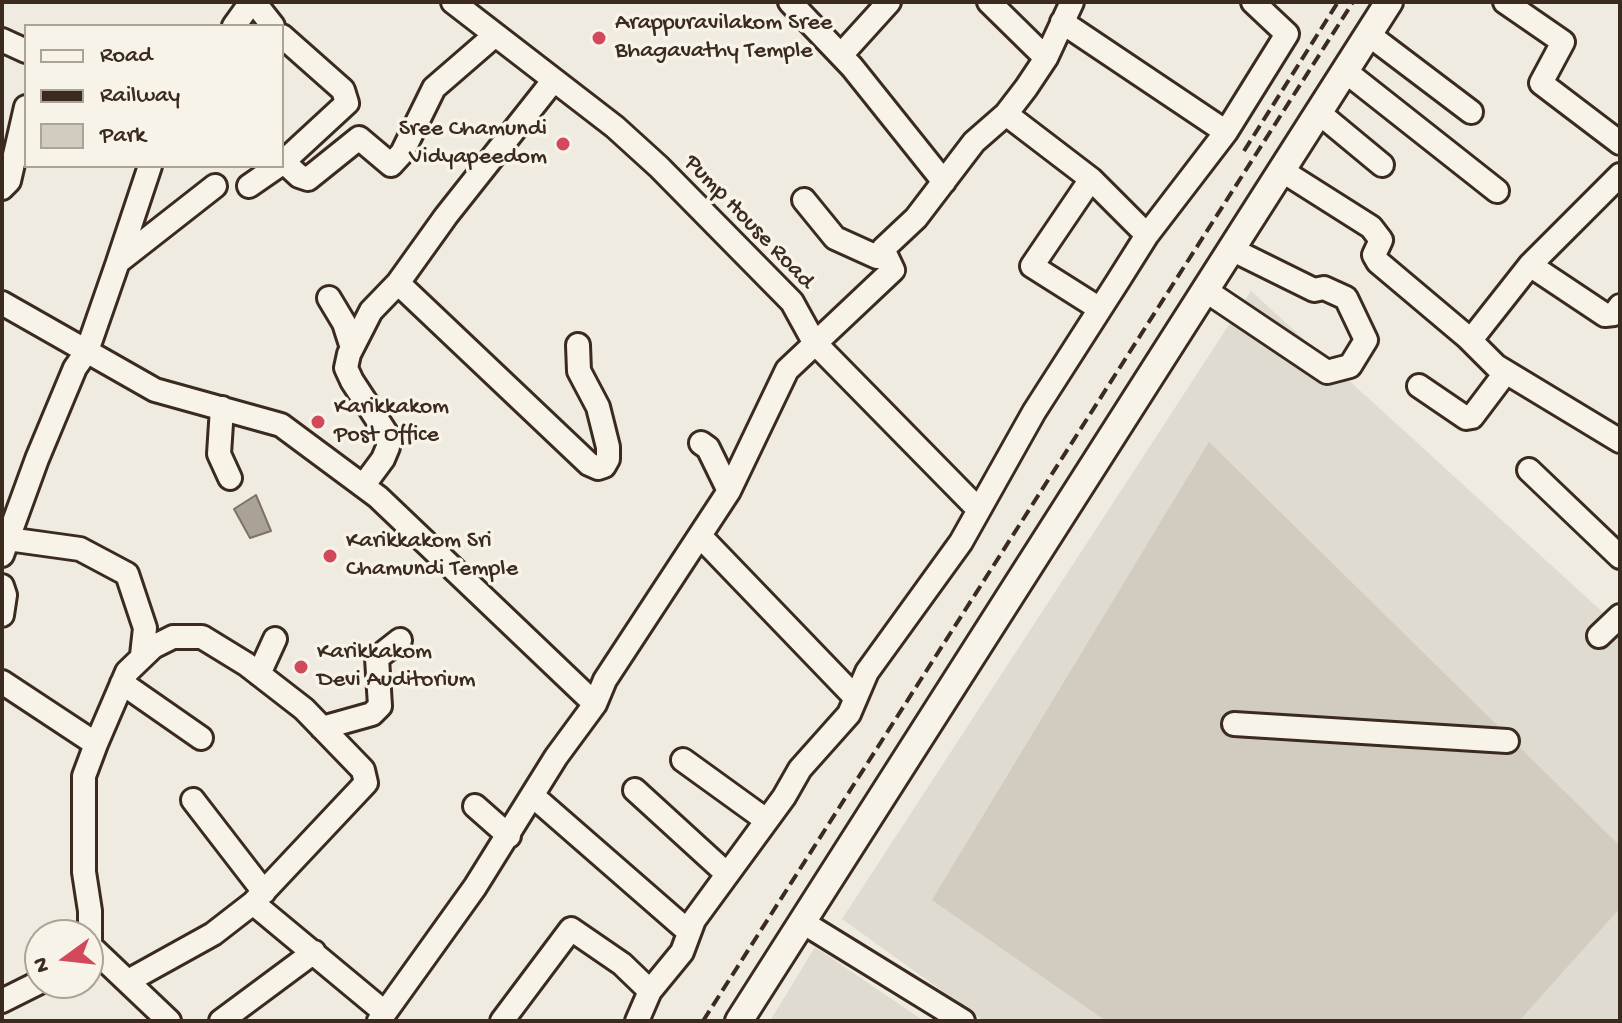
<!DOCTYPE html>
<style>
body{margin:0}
#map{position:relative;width:1622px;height:1023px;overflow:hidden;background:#efebe0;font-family:"Gochi Hand",sans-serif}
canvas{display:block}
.frame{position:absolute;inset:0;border:4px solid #3b2a1e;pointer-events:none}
.legend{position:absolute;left:24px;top:24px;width:260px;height:144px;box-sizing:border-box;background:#f7f3e8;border:2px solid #aca397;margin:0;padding:10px 14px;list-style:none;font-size:24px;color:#3b2a1e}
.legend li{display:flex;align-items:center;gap:16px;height:40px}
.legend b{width:40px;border:2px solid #aca397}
.north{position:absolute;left:24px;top:919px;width:80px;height:80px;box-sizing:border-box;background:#f7f3e8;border:2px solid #aca397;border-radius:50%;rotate:255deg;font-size:22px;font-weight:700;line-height:32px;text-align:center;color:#3b2a1e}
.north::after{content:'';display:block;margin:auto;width:28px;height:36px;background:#d1495b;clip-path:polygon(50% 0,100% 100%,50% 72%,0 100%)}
</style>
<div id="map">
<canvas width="1622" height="1023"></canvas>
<div class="frame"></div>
<ul class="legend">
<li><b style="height:10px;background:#f7f3e8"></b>Road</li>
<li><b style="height:10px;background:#3b2a1e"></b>Railway</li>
<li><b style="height:22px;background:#d1cbc0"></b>Park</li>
</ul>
<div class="north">N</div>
</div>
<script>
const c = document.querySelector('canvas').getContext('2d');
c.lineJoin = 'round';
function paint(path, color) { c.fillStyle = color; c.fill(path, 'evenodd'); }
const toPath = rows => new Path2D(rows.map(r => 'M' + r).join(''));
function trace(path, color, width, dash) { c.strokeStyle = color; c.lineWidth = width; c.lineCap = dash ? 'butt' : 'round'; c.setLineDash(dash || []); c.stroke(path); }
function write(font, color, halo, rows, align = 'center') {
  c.font = font + ' "Gochi Hand",sans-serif'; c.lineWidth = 7; c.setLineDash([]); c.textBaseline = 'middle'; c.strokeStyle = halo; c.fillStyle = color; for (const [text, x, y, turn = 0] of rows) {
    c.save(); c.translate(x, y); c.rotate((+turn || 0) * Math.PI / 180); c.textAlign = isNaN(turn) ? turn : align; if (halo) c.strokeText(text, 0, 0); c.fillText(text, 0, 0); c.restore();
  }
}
const built = toPath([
 [1251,291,1620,628,1620,1021,984,1021,842,919],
 [815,947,924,1021,770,1021]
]);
const green = toPath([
 [1209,442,1620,846,1620,908,1519,1021,1106,1021,932,900]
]);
const water = toPath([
 [256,495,271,531,250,538,234,509,256,495]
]);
const minor = toPath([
 [254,2,273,26],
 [453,2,615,127,659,167,792,302,814,342,978,509],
 [790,2,852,67,944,182],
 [989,2,1046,58],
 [1505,2,1563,42,1541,83,1620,143],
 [1062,22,1226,132],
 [234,26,247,8,254,5,250,2],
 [1368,34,1471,112],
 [282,36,343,90,347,103,282,163],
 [2,40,26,51],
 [841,55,889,2],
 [1345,71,1497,191],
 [1318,112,1382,165],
 [1006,114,1091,179,1147,235],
 [284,162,299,176,308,179,359,138,391,165,402,153,434,88,494,36],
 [1281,170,1371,227,1381,240,1374,255,1378,262,1467,337,1474,336,1530,265],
 [1620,175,1530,265,1605,315,1614,314,1620,306],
 [1091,179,1032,266,1100,309],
 [249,186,278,166],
 [2,188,9,181,26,107],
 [804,200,835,238,877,257,883,249],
 [118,262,150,166],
 [398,283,589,464,598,468,604,466,608,459,608,447,598,407,579,371,578,345],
 [1205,290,1327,372,1350,366,1366,340,1346,298,1324,288,1314,290,1231,249],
 [329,298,344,323,352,348],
 [2,303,155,390,281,425,378,497,595,704,605,680,729,491,787,370,893,270,883,249,916,218,974,142,1006,114,1026,88,1046,58,1072,2],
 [1467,337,1496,366,1620,441],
 [1419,386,1466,418,1472,417,1506,372],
 [222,408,219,454,230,478],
 [701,443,708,448,729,491],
 [1529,470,1620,557],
 [363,486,383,459,388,447,388,436,352,381,346,368,349,354,371,311,398,283,446,216,553,81],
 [701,537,854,696],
 [8,539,80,549,127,574,145,628,142,655],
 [2,555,37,459,75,368,87,351,118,262,215,186],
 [2,586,5,595,2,615],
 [1599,636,1620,616],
 [259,674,275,639],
 [2,682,96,744,84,776,84,872,90,911,90,943],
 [122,683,201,738],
 [1234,724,1507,741],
 [322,728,372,714,380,706,377,658,400,640],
 [96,744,127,672,153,647,173,637,202,637,246,664,304,709,363,770,366,783,253,903,383,1011],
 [683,760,766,820],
 [635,790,727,874],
 [533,796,689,932],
 [193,800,264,892],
 [475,806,509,836],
 [804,923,963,1021],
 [88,944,169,1021],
 [130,980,213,934,253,903],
 [2,1001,40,982],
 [221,1021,314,952],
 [379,1021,475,887,556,757,595,704],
 [502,1021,571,929,622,964,650,991],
 [637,1021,650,991,682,952,694,920,784,797,800,769,849,714,867,672,961,542,1034,412,1118,281,1147,235,1226,132,1287,34,1253,2]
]);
const major = toPath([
 [739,1021,1389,2]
]);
const rail = toPath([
 [1244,151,1338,2],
 [703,1021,1353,2]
]);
const markers = [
 [599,38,8,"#d1495b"],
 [563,144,8,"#d1495b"],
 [318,422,8,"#d1495b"],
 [330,556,8,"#d1495b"],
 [301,667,8,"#d1495b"]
];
const poiNames = [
 ["Arappuravilakom Sree",615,24],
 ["Bhagavathy Temple",615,52],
 ["Sree Chamundi",547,130,"right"],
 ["Vidyapeedom",547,158,"right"],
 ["Karikkakom",334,408],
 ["Post Office",334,436],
 ["Karikkakom Sri",346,542],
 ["Chamundi Temple",346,570],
 ["Karikkakom",317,653],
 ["Devi Auditorium",317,681]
];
const streetNames = [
 ["Pump House Road",748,223,46]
];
paint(built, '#e0dbd0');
paint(green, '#d1cbc0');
paint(water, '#aaa296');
trace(water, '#7e7266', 2);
trace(minor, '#3b2a1e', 28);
trace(major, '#3b2a1e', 32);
trace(minor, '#f7f3e8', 22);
trace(major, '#f7f3e8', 26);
trace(rail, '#3b2a1e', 4, [12, 6]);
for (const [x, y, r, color] of markers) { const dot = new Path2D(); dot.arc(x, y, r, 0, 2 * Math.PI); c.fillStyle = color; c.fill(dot); trace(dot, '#f7f3e8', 3); }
write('24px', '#3b2a1e', '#f7f3e8', poiNames, 'left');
write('24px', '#3b2a1e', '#f7f3e8', streetNames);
</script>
